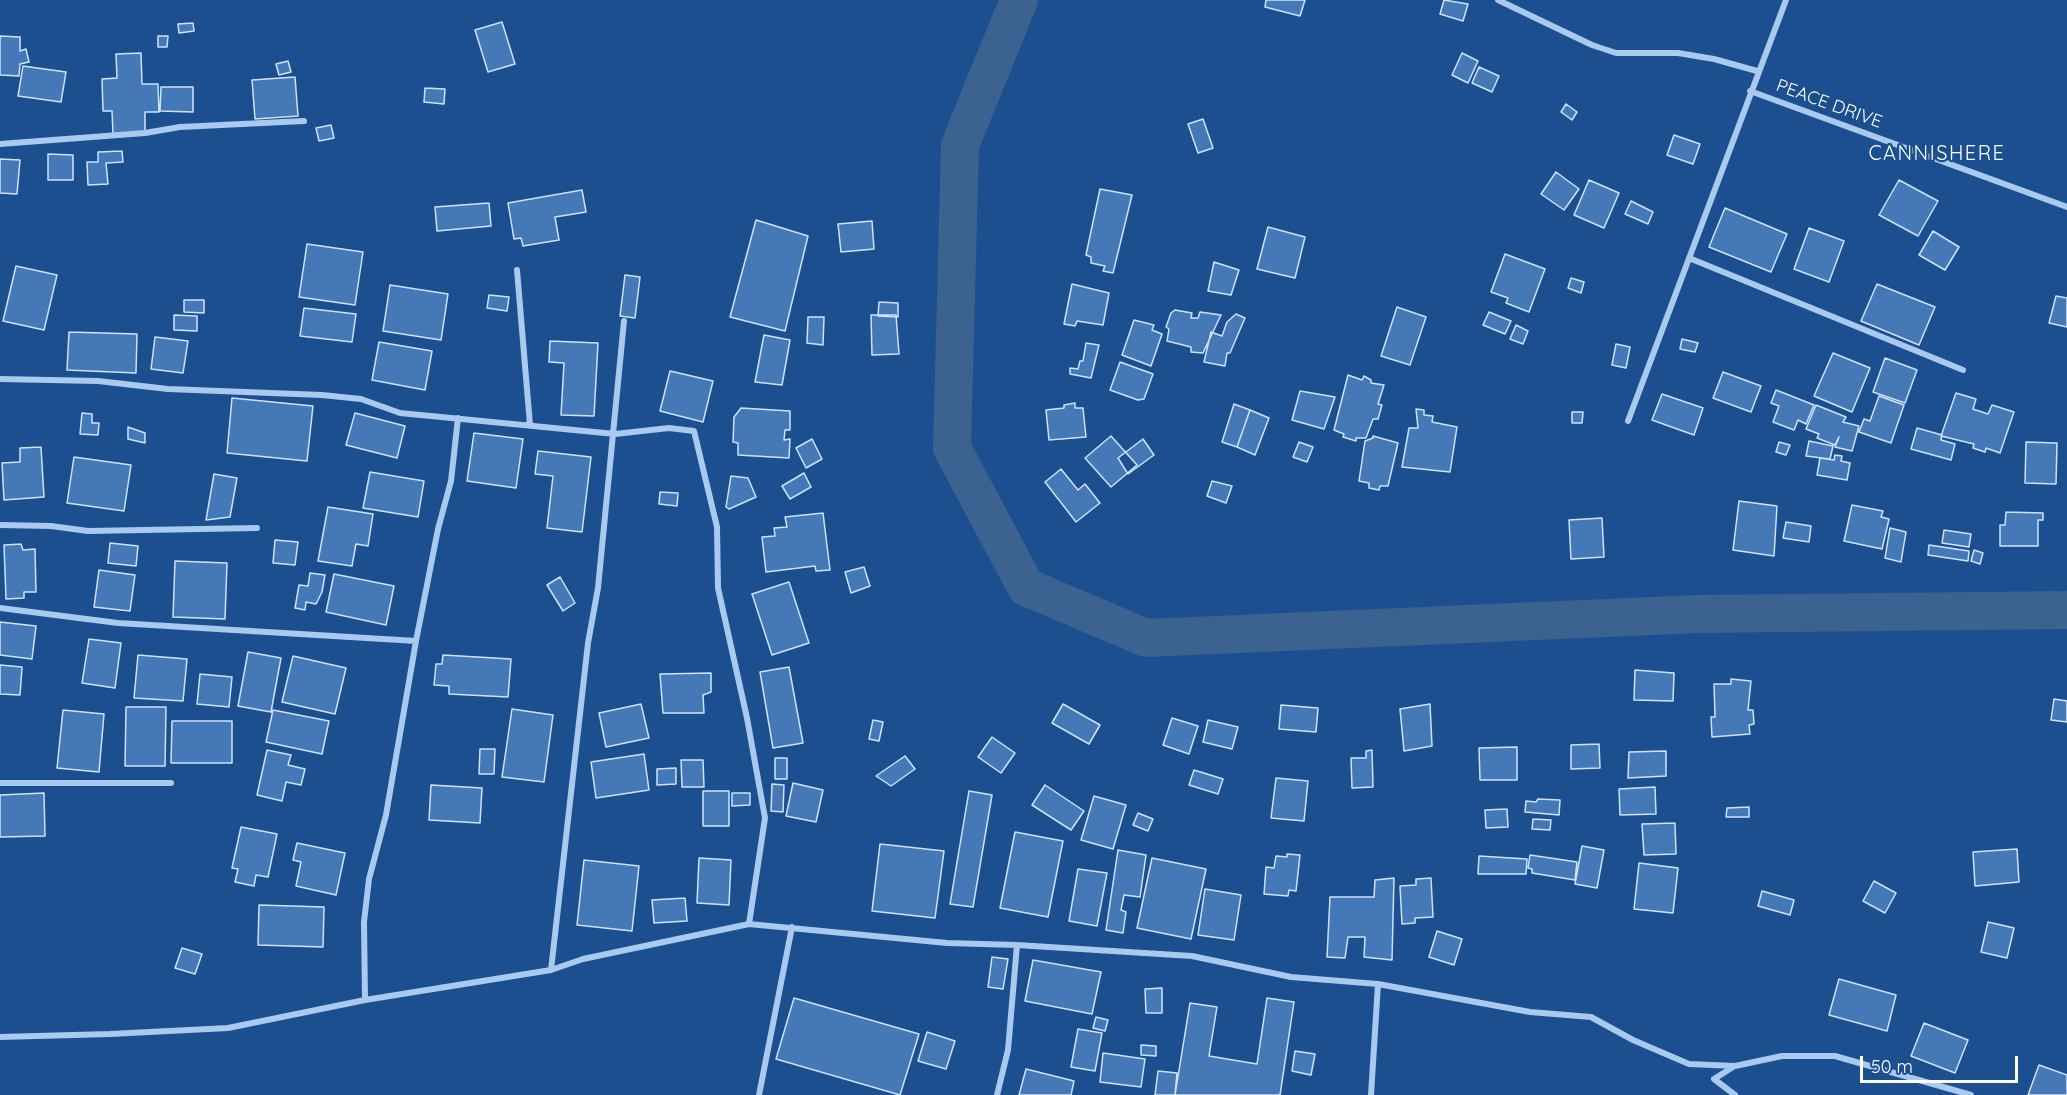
<!DOCTYPE html>
<style>
body{margin:0}
#map{position:relative;width:2067px;height:1095px;overflow:hidden;background:#1b4f8f;font-family:Quicksand,sans-serif}
canvas{display:block}
.scale{position:absolute;left:1860px;top:1056px;width:158px;height:27px;box-sizing:border-box;border:3px solid #fff;border-top:0;padding-left:8px;font-size:18px;line-height:21px;white-space:nowrap;color:#fff;-webkit-text-stroke:4px #1b4f8f;paint-order:stroke}
</style>
<div id="map">
<canvas width="2067" height="1095"></canvas>
<div class="scale">50 m</div>
</div>
<script>
const c = document.querySelector('canvas').getContext('2d');
c.lineJoin = 'round';
const toPath = rows => new Path2D(rows.map(r => 'M' + r).join(''));
function trace(path, color, width, dash) { c.strokeStyle = color; c.lineWidth = width; c.lineCap = dash ? 'butt' : 'round'; c.setLineDash(dash || []); c.stroke(path); }
function paint(path, color) { c.fillStyle = color; c.fill(path, 'evenodd'); }
function write(font, color, halo, rows, align = 'center') {
  c.font = font + ' Quicksand,sans-serif'; c.lineWidth = 4.5; c.setLineDash([]); c.textBaseline = 'middle'; c.strokeStyle = halo; c.fillStyle = color; for (const [text, x, y, turn = 0] of rows) {
    c.save(); c.translate(x, y); c.rotate((+turn || 0) * Math.PI / 180); c.textAlign = isNaN(turn) ? turn : align; if (halo) c.strokeText(text, 0, 0); c.fillText(text, 0, 0); c.restore();
  }
}
const river = toPath([
 [1019,0,960,145,952,448,1026,587,1146,638,1698,614,2067,610]
]);
const building = toPath([
 [1266,0,1305,0,1300,16,1265,7,1266,0],
 [1444,0,1468,4,1463,21,1440,14,1444,0],
 [502,22,515,64,488,72,475,30,502,22],
 [193,23,194,31,179,33,178,24,193,23],
 [0,36,20,37,20,51,26,49,29,62,20,64,19,76,0,75,0,36],
 [158,36,168,36,167,47,158,47,158,36],
 [141,53,142,84,158,84,159,112,145,112,145,133,113,134,112,111,103,111,102,79,117,78,116,54,141,53],
 [1462,53,1478,61,1468,83,1452,75,1462,53],
 [288,61,291,72,279,75,276,64,288,61],
 [23,66,66,72,61,102,18,96,23,66],
 [1479,67,1499,76,1492,92,1472,83,1479,67],
 [295,77,298,116,255,119,252,80,295,77],
 [161,87,193,87,193,112,160,111,161,87],
 [425,88,445,89,444,104,424,102,425,88],
 [1566,104,1577,112,1572,120,1561,112,1566,104],
 [1203,119,1213,148,1198,153,1188,124,1203,119],
 [331,125,334,138,319,141,316,128,331,125],
 [1674,135,1700,144,1693,164,1667,155,1674,135],
 [122,151,123,162,106,163,108,184,88,185,87,162,98,162,98,152,122,151],
 [48,154,73,155,73,180,48,180,48,154],
 [0,159,20,160,17,194,0,193,0,159],
 [1556,172,1579,189,1564,210,1541,194,1556,172],
 [1589,180,1619,193,1604,228,1574,215,1589,180],
 [1899,180,1938,201,1918,236,1879,215,1899,180],
 [1100,189,1132,195,1113,273,1103,271,1105,266,1091,263,1091,257,1086,255,1100,189],
 [582,190,586,212,555,217,559,240,523,246,521,238,514,239,508,203,582,190],
 [1631,201,1653,212,1648,224,1625,214,1631,201],
 [489,203,491,226,437,231,435,207,489,203],
 [1725,208,1787,234,1771,272,1709,247,1725,208],
 [756,220,808,236,785,331,730,317,756,220],
 [872,221,874,249,841,252,838,224,872,221],
 [1268,227,1305,237,1295,278,1257,269,1268,227],
 [1809,228,1844,241,1829,282,1794,269,1809,228],
 [1933,231,1959,247,1945,270,1919,255,1933,231],
 [307,244,363,252,355,305,299,297,307,244],
 [1505,254,1545,269,1529,312,1506,303,1508,298,1491,292,1505,254],
 [1214,262,1239,270,1231,295,1208,291,1214,262],
 [16,266,57,275,44,330,3,321,16,266],
 [625,275,640,277,635,318,620,316,625,275],
 [1571,278,1584,282,1581,293,1568,288,1571,278],
 [1072,284,1109,293,1103,325,1077,321,1075,326,1064,324,1072,284],
 [1877,284,1935,307,1919,345,1861,321,1877,284],
 [390,285,448,294,441,340,383,331,390,285],
 [489,295,509,297,507,311,487,308,489,295],
 [2056,296,2067,298,2067,327,2049,323,2056,296],
 [184,300,204,300,204,313,184,312,184,300],
 [879,302,898,303,898,317,878,316,879,302],
 [1397,307,1426,317,1410,365,1381,356,1397,307],
 [304,308,356,314,352,342,300,336,304,308],
 [1175,310,1192,313,1191,318,1198,318,1200,312,1221,315,1203,353,1191,352,1191,347,1167,341,1169,329,1166,327,1171,313,1175,310],
 [1489,312,1511,321,1505,334,1483,325,1489,312],
 [1236,314,1245,318,1230,353,1227,353,1225,366,1204,362,1211,332,1222,336,1227,322,1236,314],
 [174,315,197,316,197,331,174,330,174,315],
 [871,315,896,315,899,354,872,355,871,315],
 [808,317,824,317,823,345,807,343,808,317],
 [1134,320,1154,325,1152,330,1162,334,1151,366,1122,355,1134,320],
 [1516,325,1528,331,1523,344,1510,339,1516,325],
 [69,332,137,334,136,373,67,370,69,332],
 [764,335,790,340,782,385,755,382,764,335],
 [155,337,188,341,183,373,151,369,155,337],
 [1682,339,1698,343,1695,352,1680,349,1682,339],
 [550,341,598,343,594,416,561,415,564,363,549,362,550,341],
 [379,342,432,351,425,390,372,380,379,342],
 [1086,343,1099,345,1091,378,1070,374,1070,368,1078,369,1080,361,1083,361,1086,343],
 [1616,344,1630,347,1626,368,1612,365,1616,344],
 [1833,353,1870,368,1852,412,1814,396,1833,353],
 [1885,358,1917,370,1905,403,1873,392,1885,358],
 [1120,362,1153,374,1144,399,1138,400,1110,390,1120,362],
 [670,371,713,381,703,422,660,411,670,371],
 [1723,372,1761,386,1751,412,1713,398,1723,372],
 [1348,375,1362,380,1364,376,1371,380,1371,383,1384,385,1378,404,1382,405,1378,419,1373,419,1366,438,1356,438,1356,441,1343,437,1344,434,1334,430,1348,375],
 [1776,390,1814,405,1806,424,1798,420,1794,430,1773,422,1779,406,1771,403,1776,390],
 [1300,391,1335,397,1324,429,1292,420,1300,391],
 [1956,393,1976,399,1973,409,1988,414,1992,405,2014,412,2000,453,1986,448,1985,452,1973,448,1974,444,1941,436,1956,393],
 [1662,394,1703,408,1694,435,1652,420,1662,394],
 [1879,396,1904,405,1891,443,1859,432,1864,419,1870,421,1879,396],
 [232,398,313,406,307,461,227,453,232,398],
 [1075,403,1075,408,1083,408,1086,437,1049,440,1046,410,1064,408,1064,405,1075,403],
 [1234,404,1250,410,1237,447,1222,442,1234,404],
 [1816,405,1846,417,1843,422,1859,426,1852,451,1835,447,1839,437,1835,445,1817,438,1819,434,1806,429,1816,405],
 [741,408,790,411,790,430,785,430,784,440,790,439,789,458,738,455,738,443,733,442,734,417,741,408],
 [1416,409,1424,410,1424,415,1433,416,1432,422,1457,427,1450,472,1402,467,1409,428,1418,428,1416,409],
 [1250,410,1269,418,1255,455,1237,447,1250,410],
 [1572,412,1583,412,1582,423,1572,423,1572,412],
 [82,413,92,414,92,423,99,423,98,435,80,434,82,413],
 [355,413,405,426,397,458,346,445,355,413],
 [128,427,145,433,145,443,128,439,128,427],
 [1917,428,1942,435,1941,440,1955,444,1951,460,1911,449,1917,428],
 [474,433,523,439,516,488,467,481,474,433],
 [1111,436,1137,465,1111,487,1085,458,1111,436],
 [1373,436,1398,443,1388,486,1380,486,1379,490,1369,488,1369,483,1359,481,1365,441,1373,438,1373,436],
 [812,439,822,459,806,468,796,448,812,439],
 [1143,439,1154,455,1128,474,1118,458,1143,439],
 [1809,441,1833,446,1830,459,1806,456,1809,441],
 [1299,442,1313,447,1307,462,1293,457,1299,442],
 [1779,442,1790,445,1786,455,1776,452,1779,442],
 [2026,442,2057,443,2056,484,2025,483,2026,442],
 [41,447,44,497,4,500,2,463,20,462,20,448,41,447],
 [538,451,591,457,582,532,547,528,553,476,535,474,538,451],
 [1835,455,1842,456,1841,461,1850,463,1847,480,1817,475,1820,458,1834,460,1835,455],
 [74,457,131,465,124,511,67,503,74,457],
 [1061,469,1078,490,1085,484,1100,503,1076,522,1045,482,1061,469],
 [370,472,424,481,418,517,363,508,370,472],
 [804,473,811,487,790,499,782,486,804,473],
 [214,474,237,478,230,517,206,520,214,474],
 [731,476,748,478,756,497,729,509,726,507,731,476],
 [1212,481,1232,486,1226,503,1207,496,1212,481],
 [660,492,678,493,677,506,659,504,660,492],
 [1739,501,1777,506,1774,556,1733,550,1739,501],
 [1852,505,1883,511,1881,517,1889,519,1882,549,1844,541,1852,505],
 [328,507,373,514,368,546,356,544,352,566,318,561,328,507],
 [2006,512,2043,513,2043,520,2038,520,2038,546,2000,546,2000,525,2005,525,2006,512],
 [823,513,830,570,816,571,815,566,766,572,762,537,775,536,774,528,787,527,785,517,823,513],
 [1602,518,1604,557,1571,559,1569,520,1602,518],
 [1786,522,1811,526,1809,542,1783,538,1786,522],
 [1890,528,1906,532,1901,562,1885,558,1890,528],
 [1944,530,1971,534,1969,547,1942,543,1944,530],
 [275,540,298,542,295,565,273,563,275,540],
 [110,543,138,546,136,566,108,563,110,543],
 [21,544,23,550,35,549,36,592,24,592,24,598,6,599,4,545,21,544],
 [1929,545,1969,551,1968,561,1928,555,1929,545],
 [1974,550,1983,553,1980,564,1971,561,1974,550],
 [175,561,227,563,225,619,173,617,175,561],
 [864,567,870,586,851,593,845,572,864,567],
 [99,570,135,575,130,611,94,607,99,570],
 [310,573,325,575,322,592,316,604,306,602,305,610,295,608,299,585,308,586,310,573],
 [334,574,394,586,386,625,326,612,334,574],
 [560,577,575,603,563,611,547,585,560,577],
 [789,582,809,643,772,655,752,594,789,582],
 [0,622,36,626,32,659,0,655,0,622],
 [89,639,121,643,115,688,82,683,89,639],
 [248,652,281,658,271,712,238,706,248,652],
 [138,655,187,659,183,701,134,698,138,655],
 [443,655,511,659,508,697,449,694,449,686,434,685,436,664,442,664,443,655],
 [293,656,346,668,335,714,282,702,293,656],
 [0,665,22,667,20,695,0,694,0,665],
 [789,667,803,743,773,748,760,672,789,667],
 [1635,670,1674,673,1673,701,1634,700,1635,670],
 [711,673,711,692,703,695,704,713,663,713,660,674,711,673],
 [200,674,232,677,229,707,197,704,200,674],
 [1731,679,1751,681,1748,710,1753,710,1754,724,1749,725,1750,734,1712,737,1711,717,1715,717,1714,684,1731,684,1731,679],
 [2054,699,2067,701,2067,722,2051,720,2054,699],
 [641,704,649,738,606,747,599,713,641,704],
 [1063,704,1100,725,1089,744,1052,723,1063,704],
 [1430,704,1432,746,1404,751,1400,709,1430,704],
 [1281,705,1318,708,1316,732,1279,729,1281,705],
 [126,707,166,707,165,766,125,766,126,707],
 [512,709,553,715,544,782,502,777,512,709],
 [63,710,104,714,99,772,57,768,63,710],
 [273,710,329,721,322,754,266,742,273,710],
 [1172,718,1198,726,1189,754,1163,745,1172,718],
 [873,720,883,722,879,741,869,739,873,720],
 [1208,720,1238,727,1232,749,1203,742,1208,720],
 [172,721,232,721,232,763,171,763,172,721],
 [992,737,1015,753,1001,773,978,757,992,737],
 [1599,744,1600,768,1571,769,1571,745,1599,744],
 [1517,747,1517,780,1480,780,1479,748,1517,747],
 [480,749,495,749,494,774,479,774,480,749],
 [267,750,291,755,288,765,305,769,301,785,286,782,282,801,257,795,267,750],
 [1372,750,1373,787,1352,788,1351,758,1366,758,1366,751,1372,750],
 [1666,751,1666,776,1628,778,1629,752,1666,751],
 [644,754,649,790,596,798,591,762,644,754],
 [905,756,915,769,891,786,876,776,905,756],
 [775,758,787,758,787,779,775,779,775,758],
 [681,760,703,760,704,787,682,787,681,760],
 [676,768,676,784,657,785,657,769,676,768],
 [1194,770,1223,779,1218,794,1189,785,1194,770],
 [1276,778,1308,781,1304,821,1271,818,1276,778],
 [793,783,823,790,816,822,786,816,793,783],
 [772,784,784,785,783,812,771,811,772,784],
 [431,785,482,788,480,823,429,820,431,785],
 [1045,785,1084,811,1071,830,1032,805,1045,785],
 [1655,787,1656,814,1620,815,1619,789,1655,787],
 [703,791,729,791,729,826,703,826,703,791],
 [969,791,992,795,973,907,950,904,969,791],
 [44,793,45,836,0,837,0,795,44,793],
 [732,793,750,793,750,805,732,806,732,793],
 [1094,796,1126,805,1113,849,1081,840,1094,796],
 [1538,799,1560,800,1559,815,1525,812,1526,801,1536,802,1538,799],
 [1749,807,1749,817,1726,817,1727,808,1749,807],
 [1507,809,1508,827,1486,828,1485,810,1507,809],
 [1138,813,1153,819,1148,831,1133,825,1138,813],
 [1533,819,1551,820,1550,830,1532,829,1533,819],
 [1675,823,1676,854,1644,855,1642,824,1675,823],
 [241,827,277,834,268,877,256,875,254,886,235,882,238,869,232,868,241,827],
 [1015,832,1063,841,1048,917,1000,908,1015,832],
 [297,843,345,853,336,895,296,886,301,862,293,860,297,843],
 [880,844,944,851,935,918,872,911,880,844],
 [1582,846,1604,850,1597,888,1575,884,1582,846],
 [2017,849,2019,882,1975,886,1973,852,2017,849],
 [1118,850,1146,855,1140,897,1124,895,1121,910,1126,912,1123,933,1106,930,1118,850],
 [1287,854,1300,855,1296,891,1289,890,1288,896,1264,894,1266,867,1274,868,1276,856,1287,857,1287,854],
 [1530,855,1577,862,1575,880,1532,873,1532,869,1528,868,1530,855],
 [1479,856,1527,859,1526,874,1478,874,1479,856],
 [699,858,731,860,729,905,697,903,699,858],
 [1152,858,1206,869,1191,939,1137,928,1152,858],
 [584,860,639,866,632,931,577,925,584,860],
 [1639,863,1678,868,1673,913,1634,909,1639,863],
 [1078,869,1107,873,1097,926,1069,921,1078,869],
 [1394,878,1392,960,1364,957,1365,937,1348,937,1345,958,1327,957,1330,897,1374,897,1375,880,1394,878],
 [1431,878,1433,917,1415,918,1415,923,1402,924,1400,886,1416,885,1416,879,1431,878],
 [1874,881,1896,893,1885,913,1863,901,1874,881],
 [1205,889,1241,895,1234,940,1198,935,1205,889],
 [1762,891,1794,900,1790,915,1758,906,1762,891],
 [685,898,687,921,654,923,652,900,685,898],
 [259,905,324,907,323,947,258,945,259,905],
 [1988,922,2014,928,2007,958,1981,952,1988,922],
 [1437,931,1462,939,1454,965,1429,957,1437,931],
 [182,948,202,954,195,974,175,968,182,948],
 [992,957,1008,959,1003,989,988,987,992,957],
 [1033,960,1101,972,1092,1014,1025,1001,1033,960],
 [1839,979,1896,995,1887,1031,1829,1015,1839,979],
 [1162,988,1162,1013,1146,1013,1145,989,1162,988],
 [794,998,919,1034,900,1095,776,1059,794,998],
 [1267,998,1294,1002,1280,1095,1175,1095,1190,1003,1217,1007,1209,1056,1257,1064,1267,998],
 [1096,1017,1108,1020,1105,1031,1093,1028,1096,1017],
 [1924,1023,1968,1040,1955,1073,1911,1056,1924,1023],
 [1078,1029,1102,1033,1095,1071,1071,1067,1078,1029],
 [927,1032,955,1041,946,1069,918,1061,927,1032],
 [1141,1045,1156,1046,1156,1056,1141,1055,1141,1045],
 [1295,1051,1315,1054,1311,1075,1292,1071,1295,1051],
 [1103,1053,1145,1059,1141,1087,1100,1082,1103,1053],
 [2039,1065,2067,1075,2067,1095,2028,1095,2039,1065],
 [1026,1069,1074,1081,1071,1095,1019,1095,1026,1069],
 [1158,1071,1177,1073,1175,1095,1155,1095,1158,1071]
]);
const minor = toPath([
 [1498,0,1592,45,1616,53,1678,53,1714,59,1757,71],
 [1750,91,2067,207],
 [0,144,145,133,180,127,304,121],
 [1689,258,1963,370],
 [517,270,530,425,528,424],
 [0,379,98,381,168,389,322,395,361,399,400,413,615,434,669,428,694,431,717,527,718,588,747,718,765,818,749,924],
 [1628,421,1786,0],
 [0,525,51,526,88,531,257,528],
 [0,608,118,623,416,641],
 [0,783,171,783],
 [551,970,588,643,598,588,624,321],
 [365,1000,364,922,369,879,386,815,416,641,438,529,451,481,458,418],
 [0,1037,110,1034,228,1028,365,1000,551,970,583,959,749,924,947,943,1017,945,1192,956,1291,977,1378,984,1530,1012,1591,1017,1633,1040,1689,1064,1735,1066,1782,1056,1835,1056,1971,1095],
 [1733,1067,1714,1079,1735,1095],
 [759,1095,792,927],
 [997,1095,1008,1050,1017,945],
 [1371,1095,1378,984]
]);
const streetNames = [
 ["PEACE DRIVE",1829,104,20]
];
const neighbourhoodNames = [
 ["CANNISHERE",1937,154]
];
trace(river, '#3c6290', 38);
paint(building, '#4478b7');
trace(building, '#cfe3fa', 1.5);
trace(minor, '#a9c9ee', 6);
write('18px', '#fff', '#1b4f8f', streetNames);
c.letterSpacing = '1.5px';
write('20px', '#fff', '#1b4f8f', neighbourhoodNames);
c.letterSpacing = '0px';
</script>
